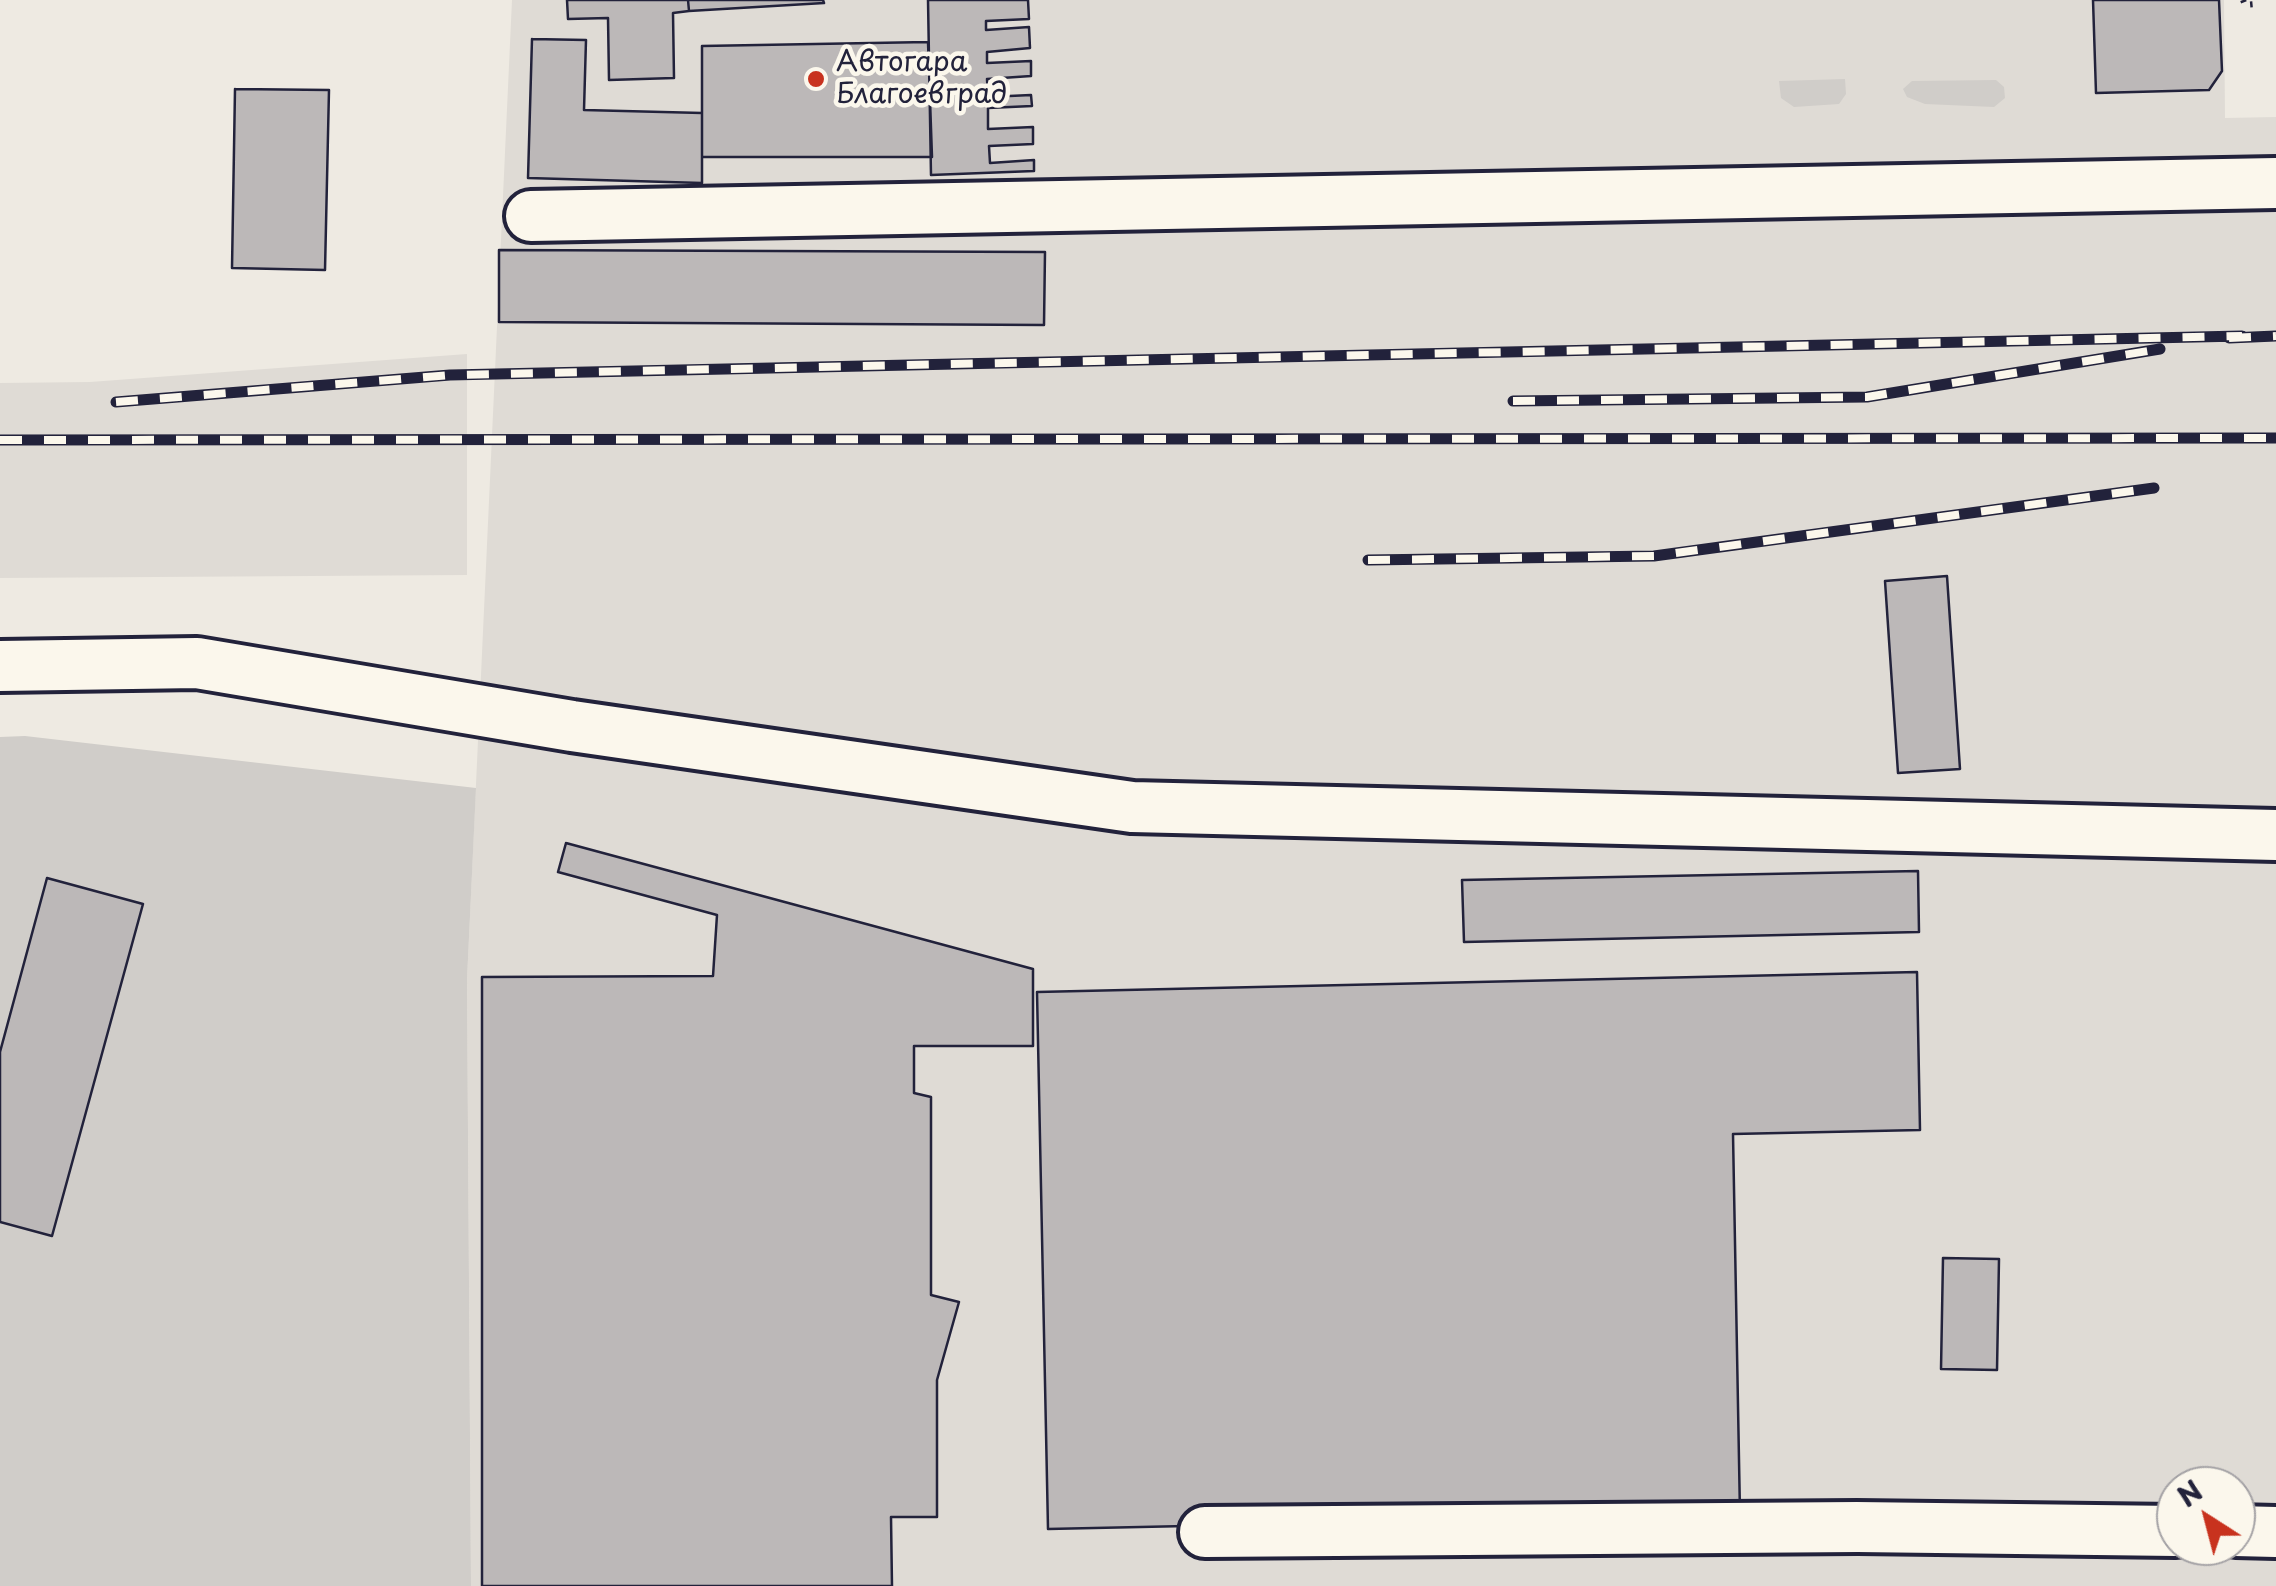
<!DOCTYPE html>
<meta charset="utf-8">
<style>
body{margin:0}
#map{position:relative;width:2276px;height:1586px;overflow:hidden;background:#eeeae2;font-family:"Playpen Sans",sans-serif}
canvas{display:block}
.north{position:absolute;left:2156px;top:1466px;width:100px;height:100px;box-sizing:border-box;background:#fbf7ec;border:2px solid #a4a2a5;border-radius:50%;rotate:324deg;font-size:28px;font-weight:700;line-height:40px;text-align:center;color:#22223b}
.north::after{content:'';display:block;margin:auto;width:35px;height:45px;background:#c8321e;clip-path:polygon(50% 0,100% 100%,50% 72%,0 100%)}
</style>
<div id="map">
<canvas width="2276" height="1586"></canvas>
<div class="north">N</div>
</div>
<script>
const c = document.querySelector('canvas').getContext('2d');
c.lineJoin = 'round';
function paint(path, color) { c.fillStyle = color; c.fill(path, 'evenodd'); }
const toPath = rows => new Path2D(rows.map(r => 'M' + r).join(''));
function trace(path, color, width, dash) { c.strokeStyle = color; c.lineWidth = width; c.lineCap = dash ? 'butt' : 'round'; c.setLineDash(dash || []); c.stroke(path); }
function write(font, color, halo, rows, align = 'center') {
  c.font = font + ' "Playpen Sans",sans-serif'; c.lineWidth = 9; c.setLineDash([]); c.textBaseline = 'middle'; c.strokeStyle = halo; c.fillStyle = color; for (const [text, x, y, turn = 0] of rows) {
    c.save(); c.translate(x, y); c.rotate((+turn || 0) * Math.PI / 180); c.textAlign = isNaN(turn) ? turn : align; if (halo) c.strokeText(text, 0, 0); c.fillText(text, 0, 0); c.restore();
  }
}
const built = toPath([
 [512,0,2224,0,2225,118,2276,117,2276,1586,471,1586,467,980],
 [2176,1486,2236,1486,2236,1546,2176,1546],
 [467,354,467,575,0,578,0,383,90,382]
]);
const green = toPath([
 [1845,79,1846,94,1839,104,1794,107,1781,98,1779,81],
 [1996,80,2004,87,2005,98,1994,107,1925,104,1907,97,1903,89,1912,81],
 [25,736,476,788,467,980,471,1586,0,1586,0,737]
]);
const building = toPath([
 [567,0,688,0,689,11,673,13,674,78,609,80,608,18,568,19,567,0],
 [688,0,823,0,824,3,689,11,688,0],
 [928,0,1028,0,1029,19,986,21,986,30,1029,27,1030,48,987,52,987,63,1031,61,1031,76,987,79,988,97,1031,95,1032,106,988,108,988,129,1033,127,1033,144,989,146,990,163,1034,160,1034,171,931,175,928,0],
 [2093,0,2219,0,2222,71,2209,90,2096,93,2093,0],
 [532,39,586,40,584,110,702,113,702,183,528,178,532,39],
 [928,42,932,157,702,157,702,46,928,42],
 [235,89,329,90,325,270,232,268,235,89],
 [499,250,1045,252,1044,325,499,322,499,250],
 [1947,576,1960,769,1898,773,1885,581,1947,576],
 [566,843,1033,969,1033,1046,914,1046,914,1093,931,1097,931,1295,959,1302,937,1380,937,1517,891,1517,892,1586,482,1586,482,977,713,976,717,915,558,872,566,843],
 [1918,871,1919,932,1464,942,1462,880,1918,871],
 [47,878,143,904,52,1236,0,1222,0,1052,47,878],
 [1917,972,1920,1130,1733,1134,1740,1514,1048,1529,1037,992,1917,972],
 [1943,1258,1999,1259,1997,1370,1941,1369,1943,1258]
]);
const path = toPath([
 [2243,0,2245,5,2256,4]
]);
const minor = toPath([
 [531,216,2276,183],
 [0,666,197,663,572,726,1132,807,2276,835],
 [2236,1531,2276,1532],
 [1205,1532,1857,1527,2176,1531]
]);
const rail = toPath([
 [2229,338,2276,336],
 [1513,401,1867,397,2160,349],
 [116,402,450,375,2242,336],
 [0,440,2276,438],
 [1368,560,1654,556,2154,488]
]);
const markers = [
 [816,79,10,"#c8321e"]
];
const poiNames = [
 ["Автогара",836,63],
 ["Благоевград",836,95]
];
paint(built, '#dfdbd5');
paint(green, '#d0cdc9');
paint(building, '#bcb8b8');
trace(building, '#22223b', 2.5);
trace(minor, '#22223b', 58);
trace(path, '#22223b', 6, [2.5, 8]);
trace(minor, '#fbf7ec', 50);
trace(rail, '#22223b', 11);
trace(rail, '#fbf7ec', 8, [22]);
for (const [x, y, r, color] of markers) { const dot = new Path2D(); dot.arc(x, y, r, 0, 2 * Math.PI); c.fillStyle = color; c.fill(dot); trace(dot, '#fbf7ec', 4); }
write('28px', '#22223b', '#fbf7ec', poiNames, 'left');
</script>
